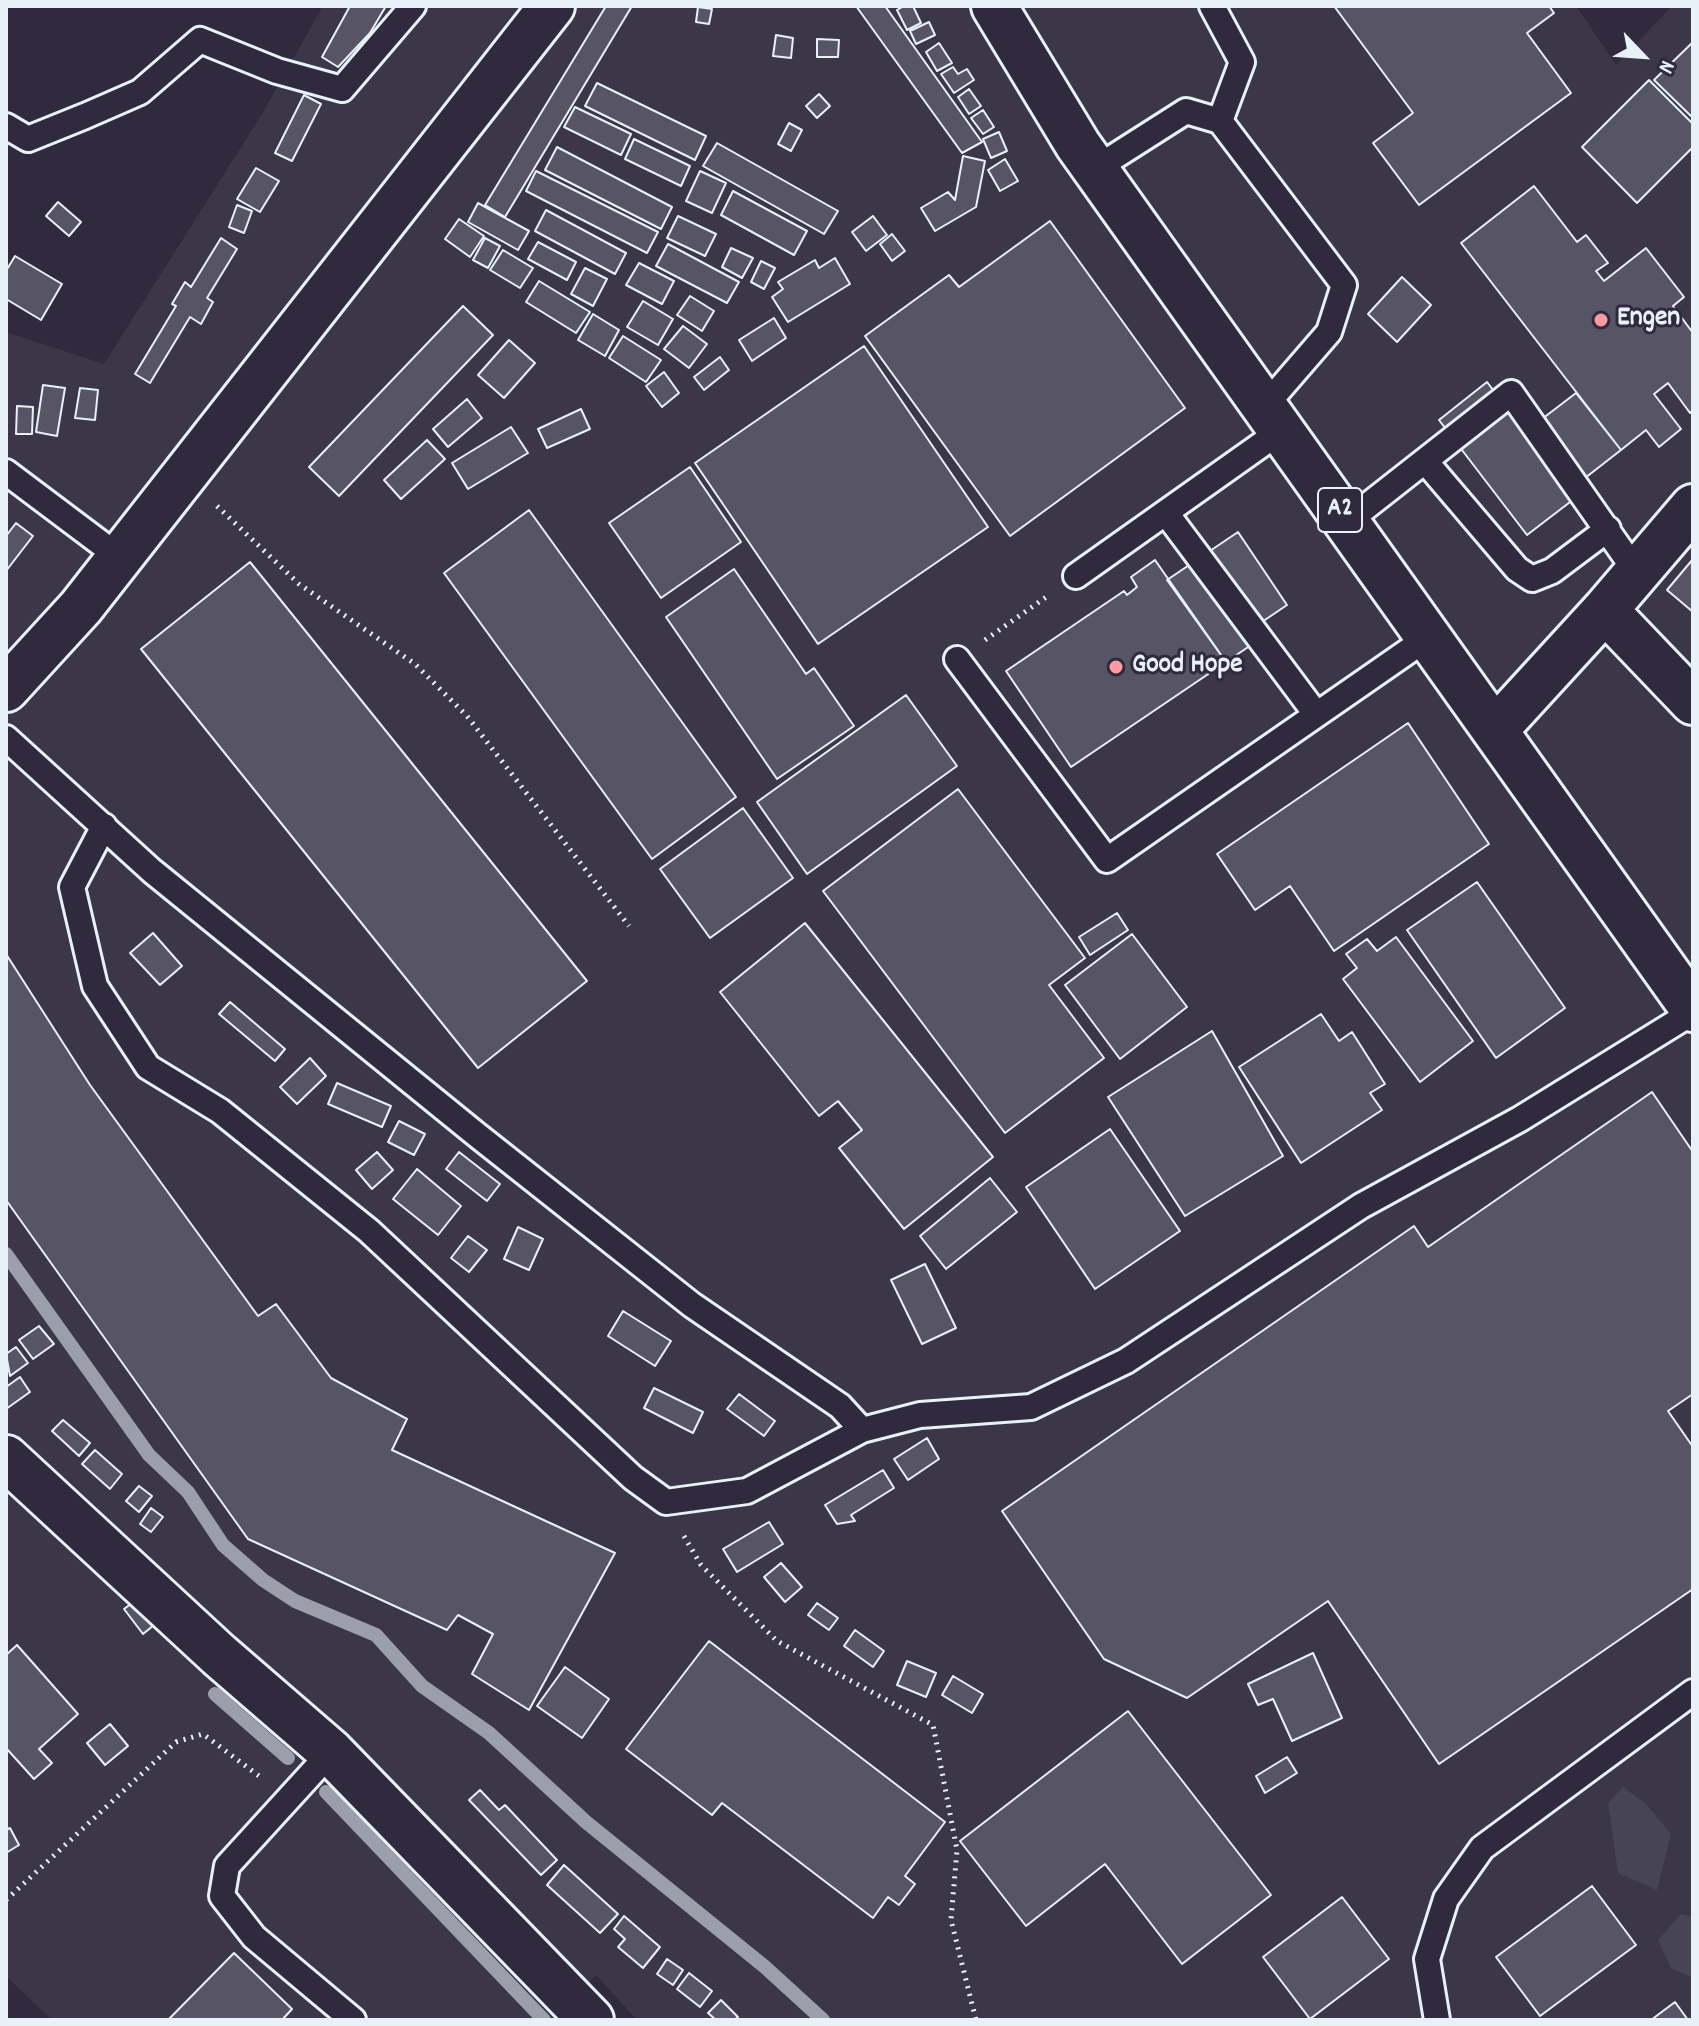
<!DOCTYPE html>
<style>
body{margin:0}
#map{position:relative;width:1699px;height:2026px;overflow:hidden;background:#2f2a3d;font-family:Dekko,sans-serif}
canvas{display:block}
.frame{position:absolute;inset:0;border:8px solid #e8f1f8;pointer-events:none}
.north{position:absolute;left:1603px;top:16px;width:80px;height:80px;-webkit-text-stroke:6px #2f2a3d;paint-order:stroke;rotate:115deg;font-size:22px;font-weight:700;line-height:32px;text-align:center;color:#e8f1f8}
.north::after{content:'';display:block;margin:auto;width:28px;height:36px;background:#e8f1f8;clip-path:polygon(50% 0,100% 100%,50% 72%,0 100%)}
</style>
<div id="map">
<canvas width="1699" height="2026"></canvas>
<div class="frame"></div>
<div class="north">N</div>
</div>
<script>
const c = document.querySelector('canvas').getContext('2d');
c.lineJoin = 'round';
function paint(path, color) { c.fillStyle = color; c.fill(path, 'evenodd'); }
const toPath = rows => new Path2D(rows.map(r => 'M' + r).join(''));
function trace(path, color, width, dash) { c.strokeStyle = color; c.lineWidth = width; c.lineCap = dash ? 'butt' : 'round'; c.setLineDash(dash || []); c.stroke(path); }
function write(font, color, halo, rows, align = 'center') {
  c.font = font + ' Dekko,sans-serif'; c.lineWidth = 6; c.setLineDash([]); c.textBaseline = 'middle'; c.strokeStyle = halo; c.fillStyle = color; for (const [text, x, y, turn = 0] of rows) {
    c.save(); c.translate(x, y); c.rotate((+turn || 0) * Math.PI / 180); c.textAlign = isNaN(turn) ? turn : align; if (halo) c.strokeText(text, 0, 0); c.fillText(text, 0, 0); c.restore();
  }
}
const built = toPath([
 [323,6,1576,6,1616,65,1672,6,1693,6,1693,2020,637,2020,596,1975,554,2020,52,2020,6,1976,6,332,104,364,262,114]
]);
const green = toPath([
 [1623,1787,1646,1804,1671,1834,1657,1890,1618,1873,1608,1803],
 [1681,1914,1693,1917,1693,1978,1671,1968,1658,1940]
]);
const stream = toPath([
 [6,1254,149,1455,188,1492,223,1545,263,1580,295,1601,376,1635,422,1686,489,1733,586,1822,765,1967,823,2020],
 [215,1694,288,1758],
 [326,1792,544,2020]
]);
const building = toPath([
 [350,6,386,6,370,33,338,67,322,57,350,6],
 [606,6,632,6,505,217,485,205,606,6],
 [856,6,885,6,982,142,962,153,856,6],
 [904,6,913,6,921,23,907,30,897,10,904,6],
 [1334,6,1549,6,1554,13,1527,33,1571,93,1419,205,1373,143,1413,113,1334,6],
 [698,7,712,9,709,24,696,22,698,7],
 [929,22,935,35,916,44,910,31,929,22],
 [776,35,793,38,791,58,773,56,776,35],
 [817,39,839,40,838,57,817,57,817,39],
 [1693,42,1693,118,1654,80,1693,42],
 [939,43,952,63,937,71,926,52,939,43],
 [953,67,958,74,967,69,974,80,954,93,941,74,953,67],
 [1649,80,1693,124,1693,147,1637,203,1582,147,1649,80],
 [597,83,706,136,695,160,585,106,597,83],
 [969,89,981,106,969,114,958,97,969,89],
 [819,94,830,106,817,118,806,106,819,94],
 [304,95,321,104,292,161,275,153,304,95],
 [575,107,631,134,621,155,564,127,575,107],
 [983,110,994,127,983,134,971,118,983,110],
 [789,123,802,130,791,151,778,144,789,123],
 [999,132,1007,151,991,158,983,139,999,132],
 [634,139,690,166,681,186,625,159,634,139],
 [717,143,838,211,824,234,703,166,717,143],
 [557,147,672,207,661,229,545,170,557,147],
 [963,156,985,161,976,207,935,231,921,208,948,192,955,200,963,156],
 [1005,159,1018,181,1000,191,988,170,1005,159],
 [256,168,279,181,260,212,237,199,256,168],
 [536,171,658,232,647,253,526,191,536,171],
 [700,171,726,183,712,213,686,201,700,171],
 [1534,186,1577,242,1586,235,1608,263,1596,271,1604,281,1646,248,1684,297,1673,306,1693,333,1693,410,1690,413,1668,383,1654,394,1681,429,1659,447,1646,430,1621,450,1461,243,1534,186],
 [733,191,807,231,794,255,721,215,733,191],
 [58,202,81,222,69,236,46,216,58,202],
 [478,203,529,231,518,250,468,222,478,203],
 [237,205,252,211,244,233,229,227,237,205],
 [546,210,626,253,615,274,535,231,546,210],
 [678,216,716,234,705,256,667,238,678,216],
 [873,216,887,235,866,251,852,232,873,216],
 [459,219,484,236,470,257,445,239,459,219],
 [1050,221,1185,408,1010,536,865,336,949,275,959,287,1050,221],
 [892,234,905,251,892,261,880,244,892,234],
 [221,238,237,249,207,298,213,302,201,324,190,317,150,383,135,374,176,306,172,304,185,282,191,287,221,238],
 [485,238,500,246,488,268,473,260,485,238],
 [538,242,576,262,567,280,528,259,538,242],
 [668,244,739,282,727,303,656,266,668,244],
 [731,248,753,258,742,278,722,267,731,248],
 [503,250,533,268,520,288,490,270,503,250],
 [15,256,62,284,41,320,6,299,6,271,15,256],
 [835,258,850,284,788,322,772,297,783,289,778,282,815,260,819,268,835,258],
 [761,261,775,268,764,289,751,282,761,261],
 [639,263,674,281,662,304,626,285,639,263],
 [585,268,607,279,593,306,571,294,585,268],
 [1402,277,1431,305,1397,342,1368,314,1402,277],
 [539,281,590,312,576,333,526,302,539,281],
 [690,296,714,311,702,331,677,315,690,296],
 [643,301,673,319,658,345,627,327,643,301],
 [463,306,493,335,339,496,309,467,463,306],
 [593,314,619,330,605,356,578,340,593,314],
 [774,318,786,338,752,361,739,340,774,318],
 [683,326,707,344,689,368,664,349,683,326],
 [623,336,661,360,646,382,609,358,623,336],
 [509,340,535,363,504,398,478,375,509,340],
 [864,346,988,527,818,644,695,463,864,346],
 [720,357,729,370,704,390,694,377,720,357],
 [664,372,679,393,662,407,646,386,664,372],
 [1487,382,1525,432,1576,393,1621,450,1567,492,1574,499,1527,535,1439,420,1487,382],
 [43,385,65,388,57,436,36,432,43,385],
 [80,388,98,390,95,420,75,418,80,388],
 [467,399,482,418,448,447,433,429,467,399],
 [17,406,33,407,32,434,16,434,17,406],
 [581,409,590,429,547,448,538,429,581,409],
 [511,427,528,453,468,489,452,463,511,427],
 [427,440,445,459,401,499,384,480,427,440],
 [690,467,741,542,661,598,609,523,690,467],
 [529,510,736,797,652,859,444,573,529,510],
 [16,523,33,536,6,571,6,536,16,523],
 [1238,532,1287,605,1256,626,1263,637,1226,662,1167,580,1238,532],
 [1693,559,1693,612,1667,590,1693,559],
 [1155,560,1226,662,1071,767,1006,671,1124,591,1127,595,1137,587,1131,577,1155,560],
 [250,562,587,981,478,1068,141,649,250,562],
 [734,569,806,674,814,668,854,726,777,779,666,617,734,569],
 [906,695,957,766,807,874,757,802,906,695],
 [1408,723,1489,844,1334,951,1290,886,1255,910,1217,854,1408,723],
 [958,789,1085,958,1049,985,1104,1058,1005,1133,823,891,958,789],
 [743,808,793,878,710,938,660,869,743,808],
 [1477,882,1565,1008,1496,1058,1407,930,1477,882],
 [1117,913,1128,930,1090,955,1079,937,1117,913],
 [805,923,993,1157,904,1229,839,1148,862,1130,838,1101,819,1116,720,992,805,923],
 [153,933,182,966,160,985,130,953,153,933],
 [1132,934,1187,1007,1120,1059,1065,985,1132,934],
 [1396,937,1473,1041,1420,1082,1343,979,1357,968,1346,954,1367,939,1377,951,1396,937],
 [6,954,90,1085,258,1316,276,1304,331,1378,407,1419,392,1450,615,1553,529,1710,472,1674,493,1634,458,1615,447,1630,248,1539,6,1200,6,954],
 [230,1002,285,1049,275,1061,219,1014,230,1002],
 [1321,1014,1339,1041,1352,1032,1385,1084,1370,1093,1382,1110,1301,1163,1239,1067,1321,1014],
 [1212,1031,1283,1156,1185,1216,1108,1097,1212,1031],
 [310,1058,326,1076,297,1104,280,1087,310,1058],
 [337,1083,391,1106,382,1127,328,1104,337,1083],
 [1652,1092,1693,1152,1693,1394,1668,1411,1693,1447,1693,1589,1439,1764,1328,1601,1187,1698,1104,1659,1002,1511,1414,1226,1428,1247,1652,1092],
 [399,1121,425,1134,414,1155,388,1142,399,1121],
 [1110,1129,1180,1231,1095,1289,1026,1187,1110,1129],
 [377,1152,393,1170,372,1189,356,1170,377,1152],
 [459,1152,500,1184,487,1201,446,1169,459,1152],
 [417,1169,461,1206,438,1235,393,1199,417,1169],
 [990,1178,1017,1212,946,1269,920,1236,990,1178],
 [518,1227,543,1239,529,1270,504,1259,518,1227],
 [468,1236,487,1250,469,1272,451,1258,468,1236],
 [925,1264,956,1328,922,1344,891,1280,925,1264],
 [623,1311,671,1341,655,1366,608,1336,623,1311],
 [39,1326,54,1344,33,1359,19,1340,39,1326],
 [16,1347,28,1363,10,1376,6,1354,16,1347],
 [20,1377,30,1392,6,1409,6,1387,20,1377],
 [654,1388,703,1412,693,1433,644,1408,654,1388],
 [739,1394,775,1421,764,1436,727,1409,739,1394],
 [63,1420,90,1443,79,1456,52,1431,63,1420],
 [927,1438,939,1459,908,1480,894,1459,927,1438],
 [95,1450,122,1474,110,1489,82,1464,95,1450],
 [883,1470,894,1488,851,1515,855,1521,837,1524,825,1505,883,1470],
 [139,1486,152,1496,139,1512,126,1501,139,1486],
 [151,1508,163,1517,151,1532,140,1524,151,1508],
 [769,1522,783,1544,737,1572,723,1549,769,1522],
 [781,1563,802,1587,785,1602,764,1577,781,1563],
 [136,1600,154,1625,143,1634,124,1609,136,1600],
 [817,1603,838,1618,829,1630,808,1615,817,1603],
 [855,1630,884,1651,873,1667,844,1646,855,1630],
 [709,1641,945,1822,905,1876,915,1884,899,1905,888,1897,873,1918,722,1803,712,1815,626,1749,709,1641],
 [17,1645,78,1714,39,1749,52,1763,34,1779,6,1748,6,1655,17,1645],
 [1313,1653,1342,1718,1292,1741,1273,1699,1258,1705,1248,1684,1313,1653],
 [907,1661,936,1673,926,1697,897,1685,907,1661],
 [565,1667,609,1699,582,1738,537,1706,565,1667],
 [953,1676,983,1694,972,1713,942,1695,953,1676],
 [1128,1711,1271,1895,1182,1964,1105,1864,1026,1926,960,1841,1128,1711],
 [110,1724,128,1746,105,1765,87,1743,110,1724],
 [1287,1757,1297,1773,1265,1793,1256,1776,1287,1757],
 [480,1790,499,1810,505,1805,557,1860,541,1875,469,1800,480,1790],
 [10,1828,19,1845,6,1853,6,1830,10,1828],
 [564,1865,618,1914,600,1933,547,1885,564,1865],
 [1592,1886,1636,1945,1540,2016,1496,1957,1592,1886],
 [1342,1897,1389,1959,1310,2019,1263,1957,1342,1897],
 [624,1916,660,1947,643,1968,618,1947,625,1939,614,1929,624,1916],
 [234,1953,292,2009,282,2020,168,2020,234,1953],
 [667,1959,683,1970,673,1985,657,1974,667,1959],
 [689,1973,712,1991,700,2007,677,1989,689,1973],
 [721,2000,738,2017,734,2020,716,2020,708,2013,721,2000],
 [1675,2002,1688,2020,1651,2020,1675,2002]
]);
const path = toPath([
 [217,506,299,584,415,664,467,716,629,926],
 [985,640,1049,595],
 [684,1536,701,1565,777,1641,933,1725,957,1850,951,1920,976,2020],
 [6,1900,176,1742,203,1734,259,1776]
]);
const lane = toPath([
 [1212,6,1242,62,1220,121],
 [6,126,28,139,85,116,140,92,200,40,277,71,342,89,413,6],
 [1095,169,1186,111,1220,121,1344,285,1329,332,1265,406],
 [1425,461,1517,569,1532,579,1552,571,1608,529],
 [6,472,119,557],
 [1166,513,1316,714],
 [1348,521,1511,393,1637,573],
 [1076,576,1282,430],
 [957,659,1107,860,1430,636],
 [6,738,152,871,477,1135,692,1305,840,1406,862,1430],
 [104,826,72,887,95,986,148,1067,220,1111,369,1231,633,1478,666,1502,747,1491,862,1430,920,1415,1031,1407,1126,1361,1361,1206,1520,1119,1693,1012],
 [331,1752,227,1866,222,1896,254,1937,353,2020],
 [1437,2020,1427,1959,1446,1899,1482,1848,1693,1692]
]);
const street = toPath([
 [1605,610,1693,702],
 [1496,729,1605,610,1693,507],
 [6,1458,219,1655,331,1752,591,2020]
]);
const secondary = toPath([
 [6,689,81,607,552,6]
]);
const primary = toPath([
 [994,6,1078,145,1693,1009]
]);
const markers = [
 [1601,320,8,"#ff9aa2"],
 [1116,667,8,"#ff9aa2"]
];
const shields = [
 [1340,510,44]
];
const shieldNames = [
 ["A2",1340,510]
];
const poiNames = [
 ["Engen",1617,320],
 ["Good Hope",1132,667]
];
paint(built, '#3b3749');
paint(green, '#464455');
trace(stream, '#9c9fab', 14);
paint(building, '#575565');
trace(building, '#e8f1f8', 2);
trace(lane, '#e8f1f8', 30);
trace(street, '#e8f1f8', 50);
trace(secondary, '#e8f1f8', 50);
trace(primary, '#e8f1f8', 50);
trace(path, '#e8f1f8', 5, [2, 6]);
trace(lane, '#2f2a3d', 24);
trace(street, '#2f2a3d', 44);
trace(secondary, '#2f2a3d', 44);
trace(primary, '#2f2a3d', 44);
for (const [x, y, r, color] of markers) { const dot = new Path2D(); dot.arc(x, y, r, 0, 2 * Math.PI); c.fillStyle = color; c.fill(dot); trace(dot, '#2f2a3d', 3); }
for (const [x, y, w] of shields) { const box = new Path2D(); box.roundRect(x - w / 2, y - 22, w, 44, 6); c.fillStyle = '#2f2a3d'; c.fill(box); trace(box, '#e8f1f8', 2); }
write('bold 26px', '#e8f1f8', null, shieldNames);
write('bold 28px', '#e8f1f8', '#2f2a3d', poiNames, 'left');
</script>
